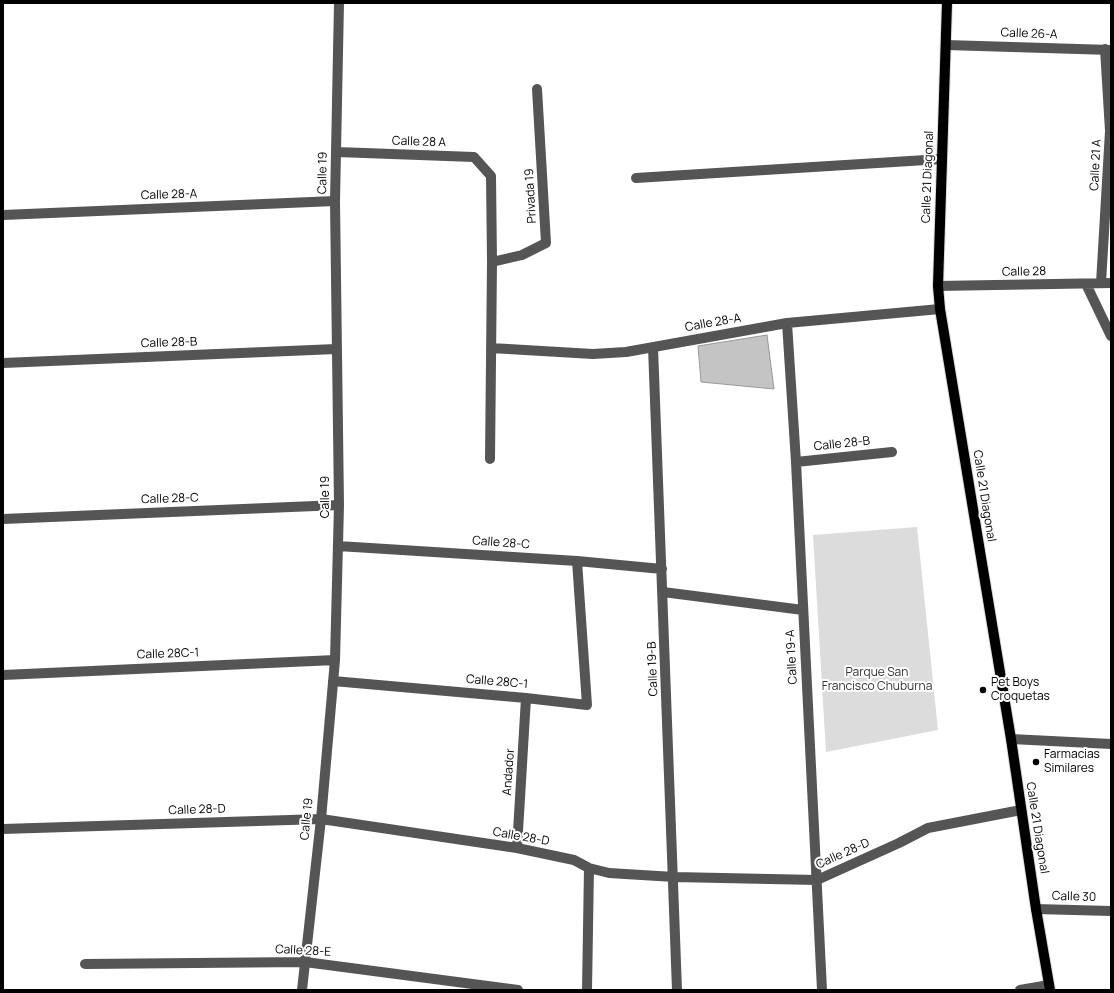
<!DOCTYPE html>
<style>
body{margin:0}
#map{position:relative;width:1114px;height:993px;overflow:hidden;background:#fff;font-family:Manrope,sans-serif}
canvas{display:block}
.frame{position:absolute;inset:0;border:4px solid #000;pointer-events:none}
</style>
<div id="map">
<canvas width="1114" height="993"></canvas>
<div class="frame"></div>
</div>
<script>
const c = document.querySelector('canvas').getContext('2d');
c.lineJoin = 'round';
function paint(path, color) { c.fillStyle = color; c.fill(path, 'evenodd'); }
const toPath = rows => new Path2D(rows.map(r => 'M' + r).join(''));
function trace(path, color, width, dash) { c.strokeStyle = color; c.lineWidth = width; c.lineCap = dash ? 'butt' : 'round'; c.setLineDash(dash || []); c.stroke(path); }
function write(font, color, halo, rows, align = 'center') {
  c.font = font + ' Manrope,sans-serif'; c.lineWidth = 4; c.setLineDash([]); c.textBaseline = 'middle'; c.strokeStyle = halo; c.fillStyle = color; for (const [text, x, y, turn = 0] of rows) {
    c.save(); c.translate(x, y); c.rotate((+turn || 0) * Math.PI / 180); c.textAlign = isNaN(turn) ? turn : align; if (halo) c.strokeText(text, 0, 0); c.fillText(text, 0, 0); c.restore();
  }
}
const green = toPath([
 [917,527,938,730,826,752,813,535]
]);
const building = toPath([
 [767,335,774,389,701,382,698,346,767,335]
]);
const minor = toPath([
 [946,45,1111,50],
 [337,152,474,157,491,176,492,262,490,459],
 [636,178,942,159],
 [3,215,335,201],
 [492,262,522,255,546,243,537,89],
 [1101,283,1110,131,1105,49],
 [1086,284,1111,336],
 [938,286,1111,283],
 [787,323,796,462,822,990],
 [653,347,677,990],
 [491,348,593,354,626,352,787,323,940,309],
 [3,363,336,349],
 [796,462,892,452],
 [3,519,339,505],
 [338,546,577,561,662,569],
 [663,592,803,610],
 [3,675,335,660],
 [333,681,526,698,587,705,577,561],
 [1011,739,1111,744],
 [3,829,321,819,517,848,574,860,589,868,609,873,674,877,817,880,899,843,928,828,1021,810],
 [517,848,526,698],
 [1036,909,1111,911],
 [85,964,305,962,518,990],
 [302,990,321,819,335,660,339,505,335,201,339,3],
 [587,990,589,868],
 [1020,990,1049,985]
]);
const major = toPath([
 [947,3,938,286,940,309,1011,739,1036,909,1050,990]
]);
const markers = [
 [983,690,4,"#000"],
 [1036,762,4,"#000"]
];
const streetNames = [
 ["Calle 26-A",1029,34,2],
 ["Calle 28 A",419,142,2],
 ["Calle 21 A",1096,165,-87],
 ["Calle 19",323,173,-89],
 ["Calle 21 Diagonal",928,177,-88],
 ["Calle 28-A",169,195,-2],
 ["Privada 19",531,196,-93],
 ["Calle 28",1024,272,-1],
 ["Calle 28-A",713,323,-10],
 ["Calle 28-B",169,343,-2],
 ["Calle 28-B",842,444,-6],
 ["Calle 21 Diagonal",984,496,81],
 ["Calle 19",326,497,-90],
 ["Calle 28-C",170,499,-2],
 ["Calle 28-C",501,543,4],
 ["Calle 28C-1",168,654,-2],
 ["Calle 19-A",792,657,-93],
 ["Calle 19-B",653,669,-92],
 ["Calle 28C-1",497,682,5],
 ["Andador",509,772,-86],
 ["Calle 28-D",197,810,-2],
 ["Calle 19",307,819,-84],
 ["Calle 21 Diagonal",1037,828,81],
 ["Calle 28-D",521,837,10],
 ["Calle 28-D",843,854,-24],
 ["Calle 30",1074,897,2],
 ["Calle 28-E",303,951,3]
];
const parkNames = [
 ["Parque San",877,673],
 ["Francisco Chuburna",877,687]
];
const poiNames = [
 ["Pet Boys",991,683],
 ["Croquetas",991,697],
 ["Farmacias",1044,755],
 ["Similares",1044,769]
];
paint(green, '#dcdcdc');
paint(building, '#c4c4c4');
trace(building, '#999', 1);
trace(major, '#dbdbdb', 12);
trace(minor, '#555', 10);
trace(major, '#000', 10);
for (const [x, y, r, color] of markers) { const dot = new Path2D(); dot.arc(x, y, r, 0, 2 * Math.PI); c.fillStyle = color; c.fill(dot); trace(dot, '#fff', 1.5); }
write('12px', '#000', '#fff', streetNames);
write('12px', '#333', '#fff', parkNames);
write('12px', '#000', '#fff', poiNames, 'left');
</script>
